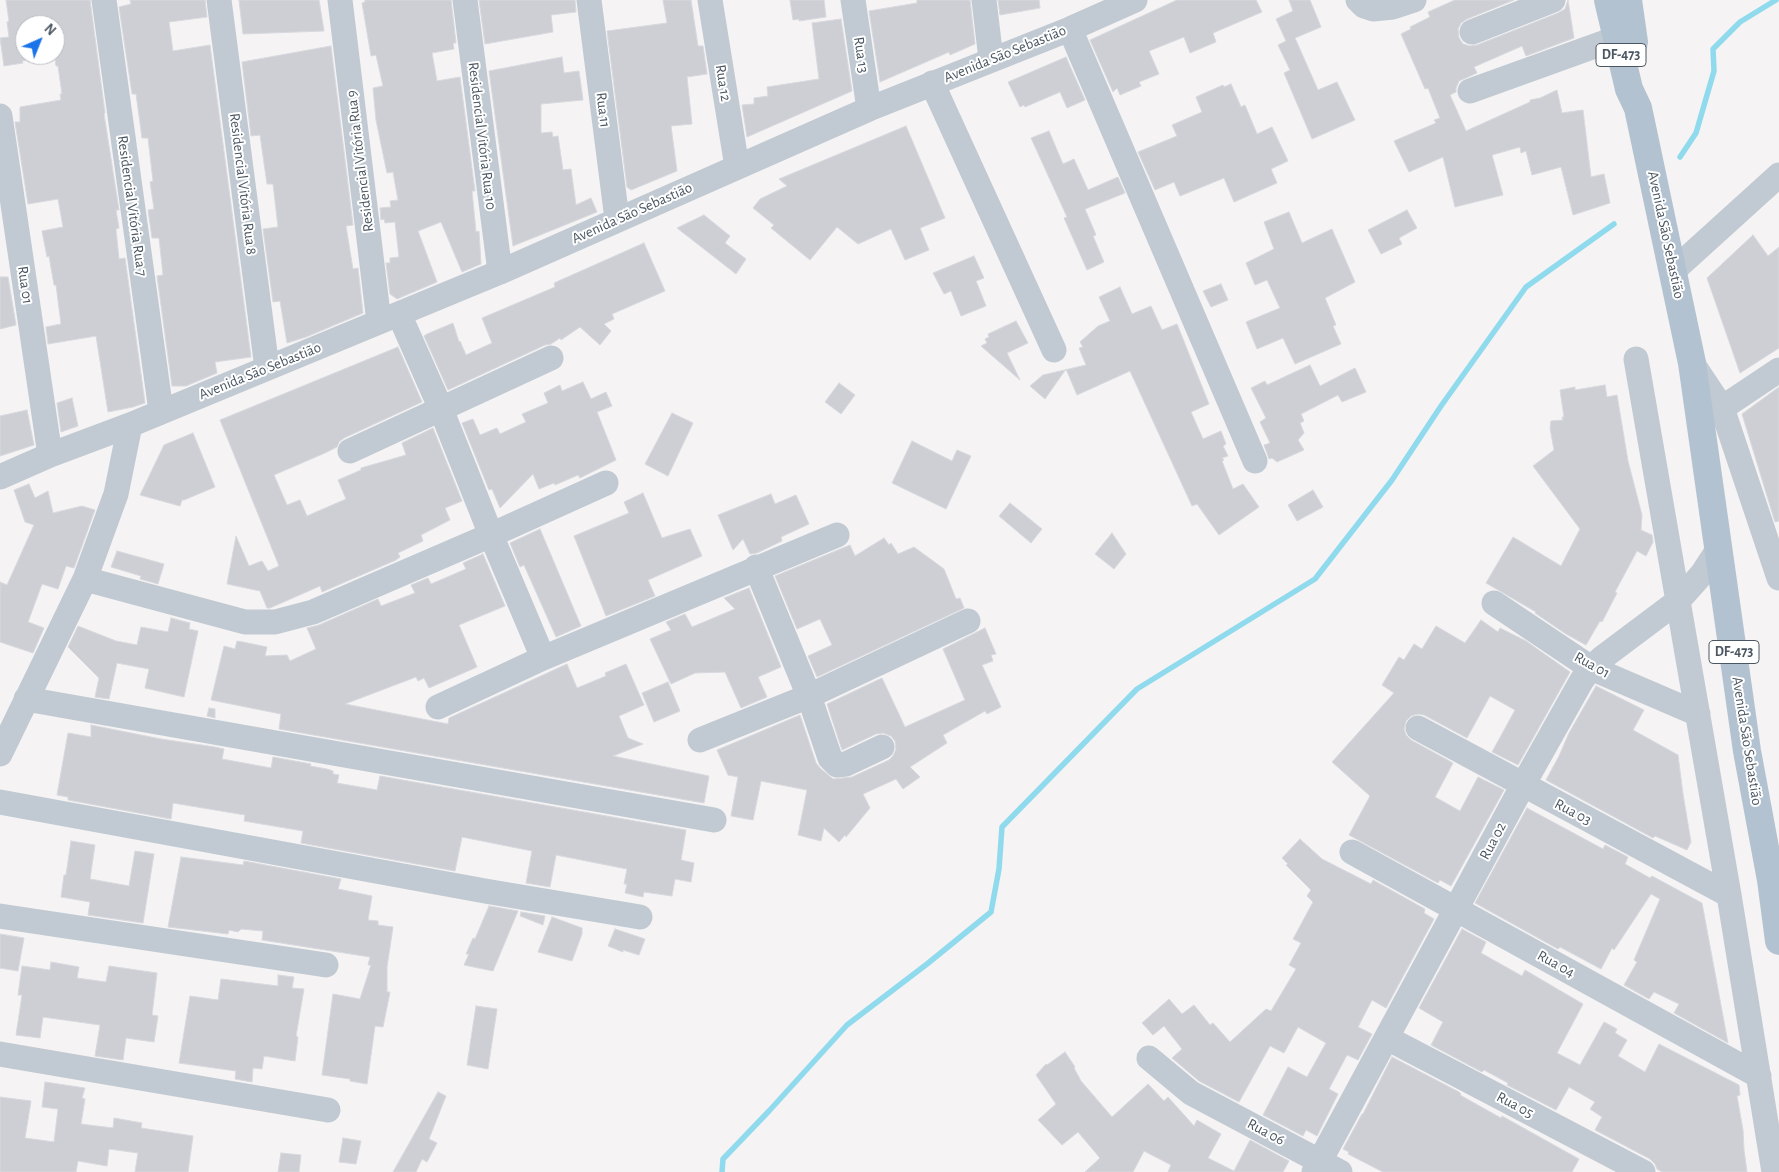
<!DOCTYPE html>
<meta charset="utf-8">
<style>
body{margin:0}
#map{position:relative;width:1779px;height:1172px;overflow:hidden;background:#f5f3f3;font-family:"Alegreya Sans",sans-serif}
canvas{display:block}
.north{position:absolute;left:15px;top:15px;width:50px;height:50px;box-sizing:border-box;background:#fff;border:1px solid #b7bbc0;border-radius:50%;rotate:44deg;font-size:14px;font-weight:700;line-height:20px;text-align:center;color:#4a5661}
.north::after{content:'';display:block;margin:auto;width:18px;height:22px;background:#1a73e8;clip-path:polygon(50% 0,100% 100%,50% 72%,0 100%)}
</style>
<div id="map">
<canvas width="1779" height="1172"></canvas>
<div class="north">N</div>
</div>
<script>
const c = document.querySelector('canvas').getContext('2d');
c.lineJoin = 'round';
const toPath = rows => new Path2D(rows.map(r => 'M' + r).join(''));
function trace(path, color, width, dash) { c.strokeStyle = color; c.lineWidth = width; c.lineCap = dash ? 'butt' : 'round'; c.setLineDash(dash || []); c.stroke(path); }
function paint(path, color) { c.fillStyle = color; c.fill(path, 'evenodd'); }
function write(font, color, halo, rows, align = 'center') {
  c.font = font + ' "Alegreya Sans",sans-serif'; c.lineWidth = 4; c.setLineDash([]); c.textBaseline = 'middle'; c.strokeStyle = halo; c.fillStyle = color; for (const [text, x, y, turn = 0] of rows) {
    c.save(); c.translate(x, y); c.rotate((+turn || 0) * Math.PI / 180); c.textAlign = isNaN(turn) ? turn : align; if (halo) c.strokeText(text, 0, 0); c.fillText(text, 0, 0); c.restore();
  }
}
const stream = toPath([
 [1680,157,1696,133,1714,71,1713,49,1740,22,1776,0],
 [722,1172,723,1159,769,1111,847,1025,927,964,991,912,999,869,1002,827,1137,689,1315,579,1392,480,1441,406,1526,287,1614,224]
]);
const building = toPath([
 [6,0,90,0,105,113,104,114,119,210,116,210,119,228,116,229,119,259,125,258,145,403,133,407,108,412,96,336,48,344,46,327,61,324,56,285,54,285,49,256,47,257,42,231,63,227,58,199,28,204,15,122,20,122,20,107,61,100,60,94,62,94,58,66,56,66,55,58,55,25,25,25,25,55,28,55,29,60,22,61,23,63,4,66,0,38,9,37,7,22,9,21,6,0],
 [130,0,205,0,207,17,169,22,173,51,210,45,251,357,215,362,217,373,186,386,172,386,157,276,163,275,159,238,152,238,148,210,154,209,150,182,153,181,148,138,142,138,136,94,132,94,119,7,131,4,130,0],
 [239,0,319,0,324,31,243,34,239,0],
 [365,0,451,0,456,43,453,43,454,49,432,53,437,81,460,77,475,191,472,191,476,232,479,231,481,264,462,272,441,222,418,231,437,282,397,299,390,294,386,263,390,263,390,258,399,257,395,222,385,223,384,219,381,220,380,208,391,207,390,201,398,200,393,172,387,173,376,120,373,88,383,86,376,55,371,56,362,3,365,2,365,0],
 [479,0,575,0,576,12,551,15,553,32,485,44,479,0],
 [663,0,691,0,698,46,703,46,707,74,687,77,692,124,671,126,677,171,631,190,627,187,607,31,667,23,663,0],
 [790,0,824,0,826,17,799,21,799,19,793,20,790,0],
 [917,0,970,0,975,44,950,55,949,52,880,82,869,11,917,3,917,0],
 [998,0,1039,0,1040,8,1000,15,998,0],
 [1177,0,1256,0,1262,12,1213,33,1216,42,1190,53,1184,37,1149,51,1159,74,1139,82,1141,86,1120,95,1117,88,1113,92,1090,40,1177,0],
 [1289,0,1310,0,1321,27,1295,38,1318,90,1337,82,1355,120,1312,139,1284,73,1290,70,1278,45,1286,41,1276,19,1293,11,1289,0],
 [1455,0,1514,0,1467,19,1461,23,1458,29,1459,38,1463,44,1470,46,1477,45,1558,13,1565,9,1568,0,1574,38,1526,56,1522,46,1474,67,1477,73,1459,81,1456,88,1456,92,1450,95,1466,131,1530,102,1530,100,1540,98,1557,90,1562,113,1583,110,1591,177,1604,174,1610,203,1573,215,1561,167,1532,175,1526,151,1521,153,1520,147,1492,155,1503,195,1455,207,1443,157,1409,172,1394,141,1436,123,1434,120,1440,118,1428,88,1425,89,1401,34,1411,29,1410,27,1430,17,1428,12,1455,0],
 [841,19,852,91,747,137,742,105,754,104,754,98,768,96,767,87,819,79,812,23,841,19],
 [331,46,353,225,346,226,353,269,358,268,363,313,306,337,287,343,280,301,273,302,263,229,278,227,273,184,267,184,260,135,251,136,242,62,331,46],
 [562,57,564,73,579,71,583,100,541,104,541,133,552,132,553,137,558,136,563,170,571,169,576,205,591,198,597,212,513,246,489,71,562,57],
 [1066,57,1085,100,1067,108,1060,92,1025,107,1024,105,1020,107,1008,82,1066,57],
 [1231,84,1241,107,1245,105,1257,134,1272,127,1288,161,1271,169,1277,183,1234,202,1224,178,1180,196,1174,182,1155,190,1138,152,1177,136,1172,125,1202,112,1196,97,1223,85,1224,87,1231,84],
 [906,126,945,218,920,228,929,250,905,260,891,229,858,244,837,227,810,260,771,228,774,225,753,208,760,199,787,186,779,179,906,126],
 [1049,131,1063,164,1074,159,1088,190,1118,177,1125,193,1085,209,1096,235,1093,236,1104,262,1087,270,1064,218,1067,217,1031,138,1049,131],
 [1407,210,1417,228,1399,238,1402,244,1381,254,1368,230,1407,210],
 [1289,212,1302,243,1332,229,1355,282,1325,298,1336,325,1333,326,1341,344,1295,364,1283,338,1257,349,1246,322,1280,308,1267,280,1255,285,1246,263,1274,249,1264,222,1289,212],
 [704,215,730,236,725,243,746,259,736,274,677,228,704,215],
 [1753,235,1768,256,1779,247,1779,348,1740,373,1707,278,1753,235],
 [644,243,665,291,612,314,614,319,604,324,611,331,600,345,580,327,561,340,560,338,551,344,545,345,448,390,424,336,427,334,453,323,459,342,460,341,466,355,492,343,482,318,555,287,554,283,644,243],
 [974,256,984,278,976,281,986,306,961,316,951,291,944,294,933,273,974,256],
 [0,277,8,277,16,325,0,329,0,277],
 [1221,284,1228,300,1211,307,1203,291,1221,284],
 [1120,287,1132,314,1151,306,1162,330,1177,324,1209,404,1191,412,1203,439,1221,431,1226,444,1223,446,1228,456,1222,458,1224,460,1222,461,1233,489,1243,484,1259,507,1219,535,1197,504,1192,506,1130,371,1077,395,1066,369,1045,399,1030,386,1043,375,1086,365,1079,348,1083,347,1080,342,1098,326,1110,321,1099,297,1120,287],
 [1016,321,1028,343,1007,353,1020,380,981,346,987,343,985,339,989,337,988,334,1016,321],
 [398,347,422,402,344,438,339,442,337,447,325,453,274,475,287,505,300,500,307,516,346,499,338,480,361,470,361,468,406,455,402,443,433,428,462,501,445,508,450,520,421,535,423,541,398,553,400,557,396,560,322,592,320,586,270,608,267,608,260,591,227,584,236,536,249,566,262,561,268,571,279,566,220,420,398,347],
 [1310,365,1320,386,1355,368,1366,392,1342,402,1338,395,1301,414,1304,421,1300,423,1304,433,1298,440,1304,450,1277,462,1272,458,1269,459,1264,445,1270,443,1260,422,1266,418,1251,388,1265,381,1267,385,1310,365],
 [583,382,591,399,606,392,612,406,597,412,616,460,580,478,578,475,555,485,554,483,539,489,533,474,500,508,492,489,489,490,462,423,473,419,480,435,497,428,500,434,526,422,522,414,548,403,544,393,560,385,562,391,583,382],
 [839,383,855,395,841,414,825,402,839,383],
 [1605,385,1607,397,1617,395,1628,461,1642,515,1641,530,1652,535,1653,542,1646,556,1637,551,1615,592,1617,593,1602,622,1600,621,1586,645,1566,634,1535,613,1536,612,1486,583,1513,537,1561,566,1580,529,1533,466,1554,450,1550,428,1551,421,1563,420,1562,417,1564,417,1560,390,1575,387,1575,390,1605,385],
 [1779,387,1779,521,1775,522,1742,414,1779,387],
 [72,398,78,426,61,432,57,403,72,398],
 [27,410,34,445,0,456,0,416,27,410],
 [672,413,693,423,668,476,645,464,672,413],
 [193,433,215,487,184,500,182,500,180,506,140,495,164,445,193,433],
 [912,441,952,461,957,450,971,456,946,509,892,483,912,441],
 [29,484,35,498,48,491,53,513,82,506,95,510,74,568,66,566,58,589,42,584,28,622,44,628,33,653,0,642,0,582,7,585,34,525,25,522,14,490,29,484],
 [1313,490,1323,507,1297,521,1288,505,1313,490],
 [643,493,662,538,690,529,702,556,648,580,655,596,606,616,574,536,629,513,624,502,643,493],
 [771,494,775,504,796,495,809,524,781,537,782,541,757,553,750,554,743,539,733,550,718,515,771,494],
 [1010,503,1042,529,1031,543,999,516,1010,503],
 [540,529,581,626,556,637,524,565,520,567,510,543,540,529],
 [1112,533,1126,554,1114,569,1095,554,1112,533],
 [884,538,889,545,891,543,898,554,914,547,944,569,956,599,960,598,964,608,817,677,808,656,832,645,820,619,797,629,775,576,850,545,855,556,884,538],
 [117,551,164,564,158,584,140,579,141,576,111,567,117,551],
 [483,554,505,606,459,625,477,667,429,688,424,678,418,681,416,677,345,704,448,724,449,718,567,664,577,688,606,676,605,673,626,664,644,705,619,716,628,738,643,744,613,756,709,776,704,803,279,729,281,714,211,700,224,646,235,649,237,641,243,642,267,647,265,656,287,655,290,661,316,649,307,628,319,625,378,599,381,606,415,593,411,585,428,578,431,584,466,569,463,563,483,554],
 [749,588,781,667,758,677,767,697,741,708,725,672,695,673,671,684,650,639,671,630,666,622,685,614,692,627,735,609,724,598,749,588],
 [171,618,190,623,189,629,198,631,184,697,145,688,149,669,117,663,109,699,95,697,99,678,68,647,78,626,116,641,137,645,141,627,168,632,171,618],
 [1481,620,1498,632,1500,628,1526,641,1570,672,1518,765,1492,752,1515,710,1490,696,1467,738,1424,715,1418,714,1411,716,1406,721,1404,729,1406,735,1411,740,1453,763,1435,797,1460,811,1478,777,1504,790,1451,886,1440,880,1438,883,1349,835,1370,796,1332,762,1394,693,1382,685,1399,657,1404,660,1414,644,1422,649,1436,626,1465,643,1481,620],
 [985,628,996,654,991,655,993,661,982,665,1001,707,987,714,985,711,943,735,947,743,910,767,920,777,903,789,896,779,863,794,870,808,846,837,845,835,839,842,824,828,821,841,798,835,807,790,761,781,753,820,731,816,738,777,728,775,717,750,800,715,816,763,820,768,833,779,852,777,889,760,893,756,896,749,895,741,891,736,883,733,876,734,842,750,827,704,882,678,905,727,965,700,943,649,985,628],
 [668,682,680,711,654,722,642,693,668,682],
 [1596,686,1644,710,1633,730,1678,755,1683,794,1691,842,1687,850,1655,836,1653,838,1546,780,1559,756,1569,733,1596,686],
 [209,708,215,709,215,718,207,716,209,708],
 [91,725,161,739,215,747,224,749,222,759,271,768,273,757,311,764,310,766,327,769,333,771,333,774,339,775,337,783,377,790,380,776,686,830,681,860,694,863,691,882,675,879,672,896,644,892,643,897,625,893,627,884,624,884,627,869,556,855,550,887,526,883,532,851,462,837,455,871,301,843,303,831,244,821,245,815,173,803,171,819,68,800,68,797,57,795,68,733,91,737,91,725],
 [1527,808,1603,849,1605,845,1628,857,1625,864,1650,878,1652,876,1702,903,1728,1043,1674,1013,1679,1004,1654,992,1649,999,1624,985,1637,962,1634,960,1660,899,1651,894,1614,950,1612,948,1601,969,1560,947,1558,949,1475,903,1527,808],
 [1300,839,1322,859,1371,884,1373,880,1425,909,1424,913,1434,919,1386,1008,1372,1000,1358,1027,1372,1034,1358,1060,1347,1055,1329,1089,1338,1094,1317,1136,1306,1130,1303,1136,1263,1115,1288,1067,1307,1077,1326,1043,1298,1027,1284,1053,1270,1046,1239,1102,1199,1081,1172,1058,1182,1049,1164,1026,1153,1035,1142,1023,1169,999,1182,1014,1194,1005,1210,1025,1213,1023,1230,1042,1266,1009,1271,1011,1296,969,1289,965,1301,943,1293,939,1313,902,1307,896,1311,890,1286,865,1288,864,1282,858,1300,839],
 [71,841,95,845,90,879,129,886,135,851,154,854,143,923,88,915,90,902,61,897,64,875,66,875,71,841],
 [181,857,243,865,244,861,341,879,338,889,372,896,368,920,378,921,378,925,393,927,387,967,387,992,390,992,383,1027,375,1026,367,1084,350,1081,350,1079,322,1075,333,994,360,999,371,965,368,965,370,957,262,940,263,931,241,929,238,932,229,930,228,934,168,927,181,857],
 [489,906,518,911,493,971,464,965,469,954,466,954,473,938,475,939,489,906],
 [521,912,545,916,543,925,520,916,521,912],
 [552,917,582,928,582,934,572,961,538,952,552,917],
 [615,929,645,939,639,955,623,950,623,952,608,946,615,929],
 [1462,929,1486,942,1481,953,1522,976,1525,970,1583,1004,1557,1053,1580,1065,1604,1022,1617,1029,1615,1033,1627,1040,1618,1056,1645,1072,1659,1044,1739,1085,1740,1095,1737,1096,1743,1130,1744,1150,1747,1172,1662,1172,1657,1169,1655,1164,1650,1159,1595,1130,1602,1117,1590,1109,1595,1102,1569,1087,1556,1110,1507,1085,1508,1083,1484,1070,1482,1072,1431,1045,1443,1022,1419,1008,1462,929],
 [0,934,24,938,18,971,0,968,0,934],
 [51,962,79,967,77,978,106,982,109,966,157,973,152,1015,158,1016,154,1042,126,1038,123,1060,95,1056,100,1025,43,1017,40,1038,16,1035,22,995,18,995,22,966,50,970,51,962],
 [278,975,294,977,292,988,304,989,296,1036,298,1037,295,1061,264,1056,262,1069,253,1068,252,1082,235,1079,236,1071,179,1063,190,996,218,1000,221,979,278,986,278,975],
 [476,1006,497,1009,488,1069,467,1065,476,1006],
 [1065,1052,1075,1067,1074,1068,1081,1081,1112,1117,1148,1084,1164,1101,1168,1097,1194,1126,1197,1120,1221,1134,1208,1158,1234,1171,1250,1140,1289,1161,1283,1172,1168,1172,1171,1165,1144,1151,1133,1172,1085,1172,1100,1158,1078,1132,1062,1145,1038,1120,1056,1104,1036,1075,1046,1064,1047,1065,1065,1052],
 [1392,1057,1459,1092,1461,1094,1460,1095,1501,1118,1502,1116,1579,1159,1572,1172,1383,1172,1348,1154,1349,1152,1343,1149,1362,1114,1363,1114,1392,1057],
 [45,1082,85,1088,82,1098,85,1099,81,1124,113,1128,114,1118,142,1123,141,1128,193,1136,188,1172,135,1172,138,1153,109,1149,107,1166,78,1161,76,1172,0,1172,0,1097,31,1101,25,1138,54,1142,58,1109,42,1107,45,1082],
 [438,1092,446,1096,429,1139,437,1143,427,1162,422,1159,416,1172,393,1172,438,1092],
 [343,1138,361,1141,356,1164,339,1162,343,1138],
 [281,1153,301,1155,299,1172,278,1172,281,1153]
]);
const minor = toPath([
 [104,0,161,411],
 [219,0,267,368],
 [340,0,379,322],
 [465,0,500,272],
 [589,0,617,219],
 [710,0,737,167],
 [853,0,869,109],
 [984,0,991,59],
 [1358,0,1364,6,1373,9,1393,7,1414,0],
 [1070,29,1255,461],
 [1472,32,1553,0],
 [932,83,1054,350],
 [1470,91,1617,38],
 [0,116,50,455],
 [1673,271,1779,175],
 [399,314,441,409,491,535,543,658],
 [1636,359,1729,895,1774,1172],
 [1692,363,1722,408,1779,578],
 [1722,408,1779,370],
 [350,451,551,358],
 [0,477,50,455,130,425,500,272,869,109,1070,29,1135,0],
 [756,567,809,696,830,758,837,765,846,764,882,747],
 [85,579,245,622,275,622,313,612,491,535,606,483],
 [1494,603,1591,668,1698,714],
 [26,699,714,820],
 [438,707,543,658,837,535],
 [1418,728,1729,895],
 [700,740,809,696,968,621],
 [0,754,85,579,116,494,130,425],
 [0,802,485,891,640,917],
 [1352,852,1759,1076],
 [0,916,326,965],
 [1387,1038,1643,1172],
 [0,1054,328,1110],
 [1149,1058,1191,1093,1340,1172],
 [1314,1172,1523,785,1582,680,1591,668,1602,658,1678,601,1702,574,1719,548]
]);
const major = toPath([
 [1608,0,1629,89,1638,108,1692,363,1747,751,1771,880,1779,941],
 [1628,0,1634,42]
]);
const shields = [
 [1621,55,50],
 [1734,652,50]
];
const shieldNames = [
 ["DF-473",1621,55],
 ["DF-473",1734,652]
];
const streetNames = [
 ["Avenida São Sebastião",1005,54,-22],
 ["Rua 13",861,55,82],
 ["Rua 12",723,83,81],
 ["Rua 11",603,110,83],
 ["Residencial Vitória Rua 10",482,136,83],
 ["Residencial Vitória Rua 9",360,161,-97],
 ["Residencial Vitória Rua 8",243,184,83],
 ["Residencial Vitória Rua 7",132,206,82],
 ["Avenida São Sebastião",632,213,-24],
 ["Avenida São Sebastião",1666,235,78],
 ["Rua 01",25,285,82],
 ["Avenida São Sebastião",260,371,-22],
 ["Rua 01",1592,665,29],
 ["Avenida São Sebastião",1747,741,81],
 ["Rua 03",1573,812,28],
 ["Rua 02",1493,841,-62],
 ["Rua 04",1556,964,29],
 ["Rua 05",1515,1105,28],
 ["Rua 06",1266,1132,28]
];
trace(stream, '#90daee', 5.5);
paint(building, '#cdcfd5');
trace(building, '#d7d9de', 1);
trace(minor, '#c1cad2', 25);
trace(major, '#b3c2d1', 28);
for (const [x, y, w] of shields) { const box = new Path2D(); box.roundRect(x - w / 2, y - 11.5, w, 23, 4); c.fillStyle = '#fff'; c.fill(box); trace(box, '#4a5661', 1); }
write('bold 14px', '#4a5661', null, shieldNames);
write('15px', '#4a5661', '#fff', streetNames);
</script>
